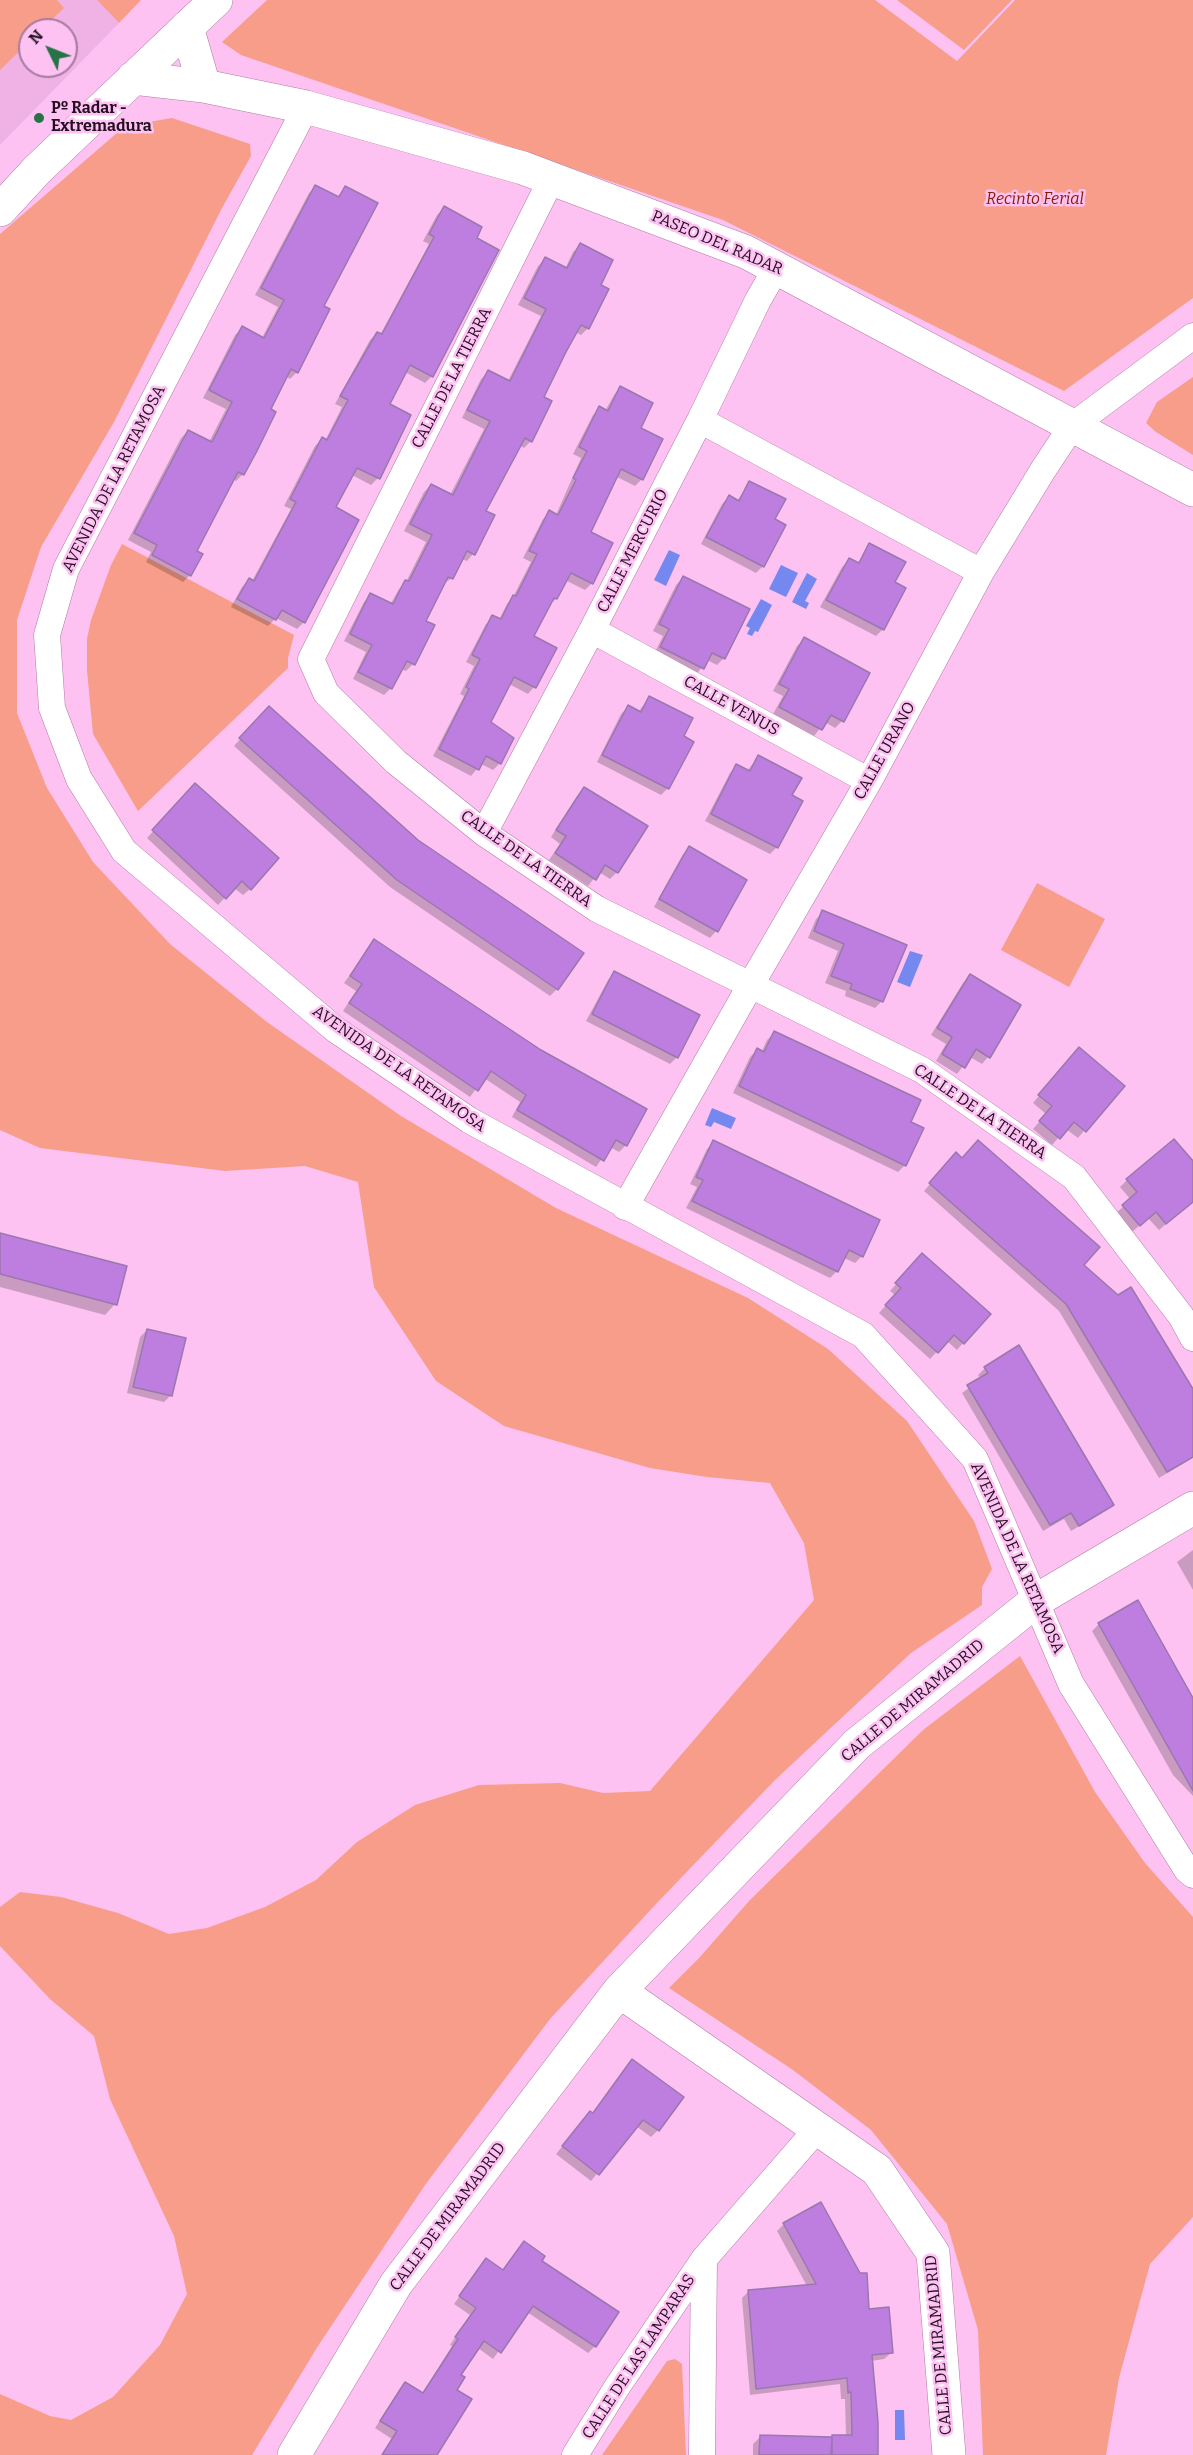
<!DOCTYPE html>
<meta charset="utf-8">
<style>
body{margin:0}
#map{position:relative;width:1193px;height:2455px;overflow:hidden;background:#fdc2f2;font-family:Bitter,serif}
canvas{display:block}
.north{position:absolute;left:18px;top:18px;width:60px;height:60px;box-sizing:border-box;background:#fdc2f2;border:2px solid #a67a9e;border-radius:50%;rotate:313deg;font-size:16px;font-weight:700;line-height:24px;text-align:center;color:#240f21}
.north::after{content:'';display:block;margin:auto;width:21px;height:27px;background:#267445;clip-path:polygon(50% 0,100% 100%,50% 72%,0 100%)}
</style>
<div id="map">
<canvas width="1193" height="2455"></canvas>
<div class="north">N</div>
</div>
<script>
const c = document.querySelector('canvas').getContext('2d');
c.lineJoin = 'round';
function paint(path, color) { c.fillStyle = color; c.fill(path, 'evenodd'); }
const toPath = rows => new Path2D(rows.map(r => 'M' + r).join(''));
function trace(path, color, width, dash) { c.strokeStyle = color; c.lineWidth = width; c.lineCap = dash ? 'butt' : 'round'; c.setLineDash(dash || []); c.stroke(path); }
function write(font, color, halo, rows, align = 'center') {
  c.font = font + ' Bitter,serif'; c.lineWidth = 5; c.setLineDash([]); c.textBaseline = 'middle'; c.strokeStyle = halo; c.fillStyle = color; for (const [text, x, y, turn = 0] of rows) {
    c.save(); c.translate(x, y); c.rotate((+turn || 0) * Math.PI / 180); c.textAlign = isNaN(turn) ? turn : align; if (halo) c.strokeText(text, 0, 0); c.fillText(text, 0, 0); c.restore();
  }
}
const built = toPath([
 [0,0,97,0,119,23,0,145],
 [30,30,66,30,66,66,30,66]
]);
const green = toPath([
 [0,0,57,0,64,8,41,30,30,30,30,41,0,70],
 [97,0,141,0,119,23],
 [267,0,875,0,957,61,1015,0,1193,0,1193,298,1064,391,723,220,241,55,222,42],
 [897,0,1012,0,964,50],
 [172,118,250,144,251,156,222,208,114,422,41,547,17,620,17,713,47,788,93,862,170,944,267,1022,401,1116,556,1208,748,1298,828,1349,907,1421,974,1521,992,1569,982,1587,982,1605,911,1653,775,1780,655,1905,550,2019,425,2185,318,2346,252,2455,0,2455,0,2394,50,2416,71,2420,113,2397,160,2345,187,2294,174,2236,110,2099,94,2036,50,1999,0,1946,0,1907,20,1892,61,1897,118,1913,169,1934,207,1928,265,1907,316,1880,357,1842,415,1805,479,1785,560,1783,603,1793,650,1791,814,1600,804,1543,770,1483,707,1477,650,1468,504,1426,436,1381,374,1287,358,1182,305,1166,225,1171,40,1148,0,1130,0,234,125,126],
 [1193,377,1193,455,1156,432,1146,423,1157,402],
 [122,544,294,635,288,658,288,668,138,811,93,734,87,670,87,639,91,620,111,565],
 [1037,883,1105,919,1069,987,1001,950],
 [1020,1656,1095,1792,1145,1863,1193,1917,1193,2217,1150,2264,1119,2378,1106,2455,983,2455,978,2330,947,2224,871,2130,793,2070,669,1988,700,1957,749,1901,923,1730],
 [675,2359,682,2364,686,2455,602,2455,667,2361]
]);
const water = toPath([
 [669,550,680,555,666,586,654,580],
 [781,565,798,573,786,597,769,589],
 [807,573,817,579,805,601,809,603,806,609,792,602],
 [761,599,772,605,758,632,755,631,752,636,747,634,750,628,746,626],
 [910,951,923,955,910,987,897,982],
 [712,1108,736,1118,731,1129,714,1122,711,1127,705,1125],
 [895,2410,904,2410,905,2440,895,2440]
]);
const shadow = toPath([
 [315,187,337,197,345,188,322,307,297,372,290,379,286,376,269,410,243,474,236,481,233,479,195,552,190,575,183,582,146,562,151,552,128,540,181,438,188,431,209,442,226,409,203,398,235,335,242,328,262,338,278,307,255,295,309,193],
 [444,208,475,239,432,376,425,383,405,372,387,404,378,478,371,485,352,475,334,508,304,622,297,629,276,618,268,626,231,607,242,587,249,580,252,581,291,509,284,506,315,446,322,439,325,441,342,407,335,404,370,340,377,333,380,335,429,244,423,241,437,215],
 [580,245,599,285,588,328,581,335,575,332,542,398,531,441,524,448,519,445,484,512,493,516,473,554,467,561,461,559,452,578,443,584,424,621,433,626,413,664,406,671,401,669,391,688,384,695,353,679,366,652,344,641,364,602,371,595,390,605,399,589,406,582,426,542,404,531,424,492,431,485,450,495,484,429,462,418,481,379,488,372,508,381,541,316,518,305,538,266,545,259,565,269,573,252],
 [620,388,639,429,642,479,635,486,615,476,589,533,592,583,585,590,565,580,556,599,549,605,532,637,534,687,528,694,509,684,489,723,500,763,493,770,481,764,471,776,433,756,464,696,460,694,474,666,466,662,486,624,493,617,499,620,507,604,513,597,531,562,523,558,543,519,550,512,556,515,581,458,573,454,593,415,600,408,605,411,614,395],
 [750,482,773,520,784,526,763,566,756,573,701,544,722,504,729,497,737,501],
 [870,545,893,583,904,589,883,629,876,636,820,607,842,567,849,560,857,564],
 [683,578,724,658,717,665,707,660,696,675,654,654,663,636,653,631,676,585],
 [804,639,842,721,835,728,825,722,814,736,773,714,783,696,773,691,797,646],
 [649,698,682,737,668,788,661,795,597,762,621,714,628,707,638,712],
 [263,714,417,841,582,953,557,989,550,996,390,887,234,746],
 [758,757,790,796,777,847,770,854,705,821,730,773,737,766,747,771],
 [584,789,617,872,610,879,599,872,588,886,549,860,560,844,551,837,577,796],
 [188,792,250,889,243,895,234,888,218,905,147,838],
 [690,847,745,880,716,931,710,938,654,907,683,854],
 [823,912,905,946,882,1001,875,1008,845,996,846,991,825,983,838,951,808,938,816,919],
 [374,941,626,1145,619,1152,610,1147,596,1167,512,1117,520,1102,484,1078,470,1097,343,1011,356,991,344,983],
 [614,973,677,1057,670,1064,586,1021,608,980],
 [970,976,988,1057,982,1064,970,1057,957,1074,936,1061,946,1044,931,1035,963,983],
 [774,1033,909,1123,905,1165,898,1172,733,1093,750,1057,757,1050,761,1053,767,1040],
 [1072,1056,1122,1086,1078,1138,1066,1129,1052,1145,1033,1129,1046,1114,1033,1103],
 [714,1142,862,1256,855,1263,844,1258,837,1271,830,1278,686,1208,697,1187,690,1184,707,1149],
 [950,1161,1082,1265,1193,1392,1193,1458,1159,1478,1059,1311,924,1191],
 [1193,1163,1193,1201,1159,1230,1148,1218,1132,1232,1116,1213,1131,1200,1120,1187,1127,1180],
 [0,1234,115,1304,105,1315,0,1287],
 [916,1262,963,1343,957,1350,947,1341,930,1359,879,1313,895,1295,890,1291],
 [147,1330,171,1395,164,1402,127,1393,140,1337],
 [985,1368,1112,1504,1105,1511,1071,1531,1064,1519,1043,1531,962,1393,981,1379,978,1375],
 [1193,1550,1193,1590,1177,1562],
 [1099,1624,1193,1701,1193,1796,1173,1775,1092,1631],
 [632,2061,658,2130,651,2137,636,2126,591,2181,556,2154,584,2120,592,2114],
 [784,2224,868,2310,891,2353,884,2359,871,2361,876,2455,753,2455,753,2444,760,2437,830,2438,846,2436,845,2399,841,2399,840,2384,750,2395,742,2298,749,2291,807,2286,777,2231],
 [524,2243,540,2261,617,2312,595,2346,588,2353,527,2312,493,2359,478,2348,459,2375,435,2455,381,2455,392,2439,375,2428,399,2390,406,2384,422,2394,452,2346,450,2345,470,2315,454,2304,486,2260,502,2271]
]);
const building = toPath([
 [315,185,339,197,345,186,378,203,324,306,330,309,298,373,291,369,271,409,276,412,257,451,244,475,238,472,197,551,203,554,191,576,152,555,157,545,134,533,188,430,212,442,232,402,209,390,242,326,264,338,284,300,261,288,315,185],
 [444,206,482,227,477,238,499,250,433,377,410,365,390,404,411,415,380,479,357,468,336,507,359,520,305,623,282,610,276,620,237,599,249,578,254,581,296,502,290,499,322,437,327,440,348,400,340,396,377,332,382,334,434,237,429,234,444,206],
 [580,243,613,260,601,285,609,289,589,329,581,325,566,352,544,397,552,401,532,442,525,438,486,511,495,515,475,555,467,551,453,579,448,577,426,621,435,625,415,665,407,661,392,689,358,672,372,645,350,634,370,593,393,604,405,580,409,581,432,535,410,524,431,484,453,495,490,421,467,410,488,370,510,381,546,309,524,298,545,257,567,268,580,243],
 [620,386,653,403,641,428,663,439,643,480,621,469,591,532,613,543,593,584,571,573,557,599,554,598,534,636,557,648,536,688,514,677,491,722,514,738,501,764,486,756,479,770,439,749,469,689,466,687,480,659,472,655,492,615,501,619,513,595,516,596,537,554,529,551,549,510,558,515,576,480,573,478,587,451,579,447,599,406,608,411,620,386],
 [749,481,786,499,775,519,786,525,764,567,706,537,729,495,739,501,749,481],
 [869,543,906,562,895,582,906,588,884,630,826,600,849,558,859,563,869,543],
 [683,576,750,609,725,659,712,653,704,669,660,647,669,629,659,624,683,576],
 [804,637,870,673,844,722,831,715,822,730,779,707,789,689,779,684,804,637],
 [649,696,693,718,684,736,694,742,669,789,602,755,628,705,641,712,649,696],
 [269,706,418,840,584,953,558,990,397,880,239,738,269,706],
 [758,755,802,778,792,795,803,801,778,848,711,814,736,764,750,771,758,755],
 [195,783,279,858,251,890,242,881,226,899,152,830,195,783],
 [584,787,648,826,618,873,605,865,596,880,555,853,566,836,556,830,584,787],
 [689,846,747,880,718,932,659,899,689,846],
 [822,910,907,945,883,1002,850,989,852,984,831,976,844,944,814,931,822,910],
 [374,939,541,1050,647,1109,627,1146,616,1140,604,1161,517,1110,526,1095,491,1071,478,1091,349,1003,362,984,350,976,374,939],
 [614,971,700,1015,678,1058,592,1014,614,971],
 [970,974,1021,1005,990,1058,976,1049,965,1068,942,1054,952,1037,937,1028,970,974],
 [774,1031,921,1100,911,1122,924,1128,906,1166,739,1086,757,1048,764,1052,774,1031],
 [1079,1047,1125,1086,1086,1132,1074,1122,1060,1139,1039,1121,1052,1106,1038,1095,1079,1047],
 [1174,1139,1193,1161,1193,1202,1166,1224,1156,1212,1140,1226,1122,1205,1137,1192,1126,1179,1174,1139],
 [713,1140,880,1220,863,1257,849,1250,838,1272,692,1201,703,1180,696,1177,713,1140],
 [978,1140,1100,1247,1084,1265,1118,1295,1131,1287,1193,1389,1193,1457,1167,1472,1066,1304,929,1183,956,1152,962,1158,978,1140],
 [0,1233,127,1266,117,1305,0,1274,0,1233],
 [922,1253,991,1314,964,1344,954,1335,938,1353,885,1305,901,1288,895,1283,922,1253],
 [147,1329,186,1338,172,1396,133,1387,147,1329],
 [1019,1345,1114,1505,1079,1526,1071,1513,1050,1525,967,1385,988,1373,984,1367,1019,1345],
 [1138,1600,1193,1698,1193,1791,1098,1623,1138,1600],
 [632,2059,684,2097,659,2131,643,2120,599,2175,562,2146,590,2111,593,2113,632,2059],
 [821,2202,860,2273,867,2273,869,2309,889,2307,893,2353,872,2355,878,2422,878,2455,832,2455,832,2435,852,2435,851,2392,848,2393,847,2378,756,2389,748,2290,816,2284,783,2223,821,2202],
 [524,2241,545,2256,542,2261,619,2312,596,2347,533,2306,501,2353,484,2341,461,2375,465,2377,457,2390,472,2399,437,2455,382,2455,397,2431,380,2421,405,2382,423,2393,458,2339,455,2337,476,2308,459,2296,486,2258,503,2270,524,2241],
 [760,2435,832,2437,831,2455,759,2455,760,2435]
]);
const street = toPath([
 [306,107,66,569,47,635,52,708,79,779,124,851,336,1030,469,1120,863,1335,975,1459,1071,1684,1187,1870,1193,1875],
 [552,178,311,659,326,693,396,762,484,833,597,909,922,1070,1074,1177,1181,1316,1193,1338],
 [700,420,981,572],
 [592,630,869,781],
 [484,833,592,630,700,420,758,300,777,267],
 [625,1207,750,986,869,781,981,572,1043,470,1072,426,1193,336],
 [575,2455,617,2387,704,2259,818,2128],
 [702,2455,704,2259]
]);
const secondary = toPath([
 [187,27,204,86],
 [133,78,204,86,306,107,523,168,746,252,1193,490],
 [0,210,37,170,216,0],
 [619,1991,877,2170,933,2253,949,2455],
 [294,2455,396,2284,619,1991,857,1744,1037,1600,1193,1508]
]);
const markers = [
 [39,118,6,"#267445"]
];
const poiNames = [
 ["Pº Radar -",51,109],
 ["Extremadura",51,127]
];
const parkNames = [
 ["Recinto Ferial",1035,200]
];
const streetNames = [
 ["PASEO DEL RADAR",717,243,23],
 ["CALLE DE LA TIERRA",452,378,-63],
 ["AVENIDA DE LA RETAMOSA",114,479,-63],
 ["CALLE MERCURIO",633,551,-63],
 ["CALLE VENUS",731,706,29],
 ["CALLE URANO",885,751,-61],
 ["CALLE DE LA TIERRA",526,859,35],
 ["AVENIDA DE LA RETAMOSA",399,1069,35],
 ["CALLE DE LA TIERRA",980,1112,34],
 ["AVENIDA DE LA RETAMOSA",1017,1558,66],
 ["CALLE DE MIRAMADRID",913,1701,-40],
 ["CALLE DE MIRAMADRID",448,2217,-53],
 ["CALLE DE MIRAMADRID",939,2345,-95],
 ["CALLE DE LAS LAMPARAS",639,2357,-57]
];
paint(built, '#f0b1e5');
paint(green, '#f79d89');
paint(water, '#7488ef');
paint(shadow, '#0003');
paint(building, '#be7ee0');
trace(building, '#9a77ae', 1.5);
trace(street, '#b17aa7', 27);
trace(secondary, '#b17aa7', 34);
trace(street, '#fff', 26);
trace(secondary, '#fff', 33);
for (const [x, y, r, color] of markers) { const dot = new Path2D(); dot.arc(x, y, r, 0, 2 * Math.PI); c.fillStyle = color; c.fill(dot); trace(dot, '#fdc2f2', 2); }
write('bold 16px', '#240f21', '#fdc2f2', poiNames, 'left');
write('italic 16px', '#881b04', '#fdc2f2', parkNames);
write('16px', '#240f21', '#fdc2f2', streetNames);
</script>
